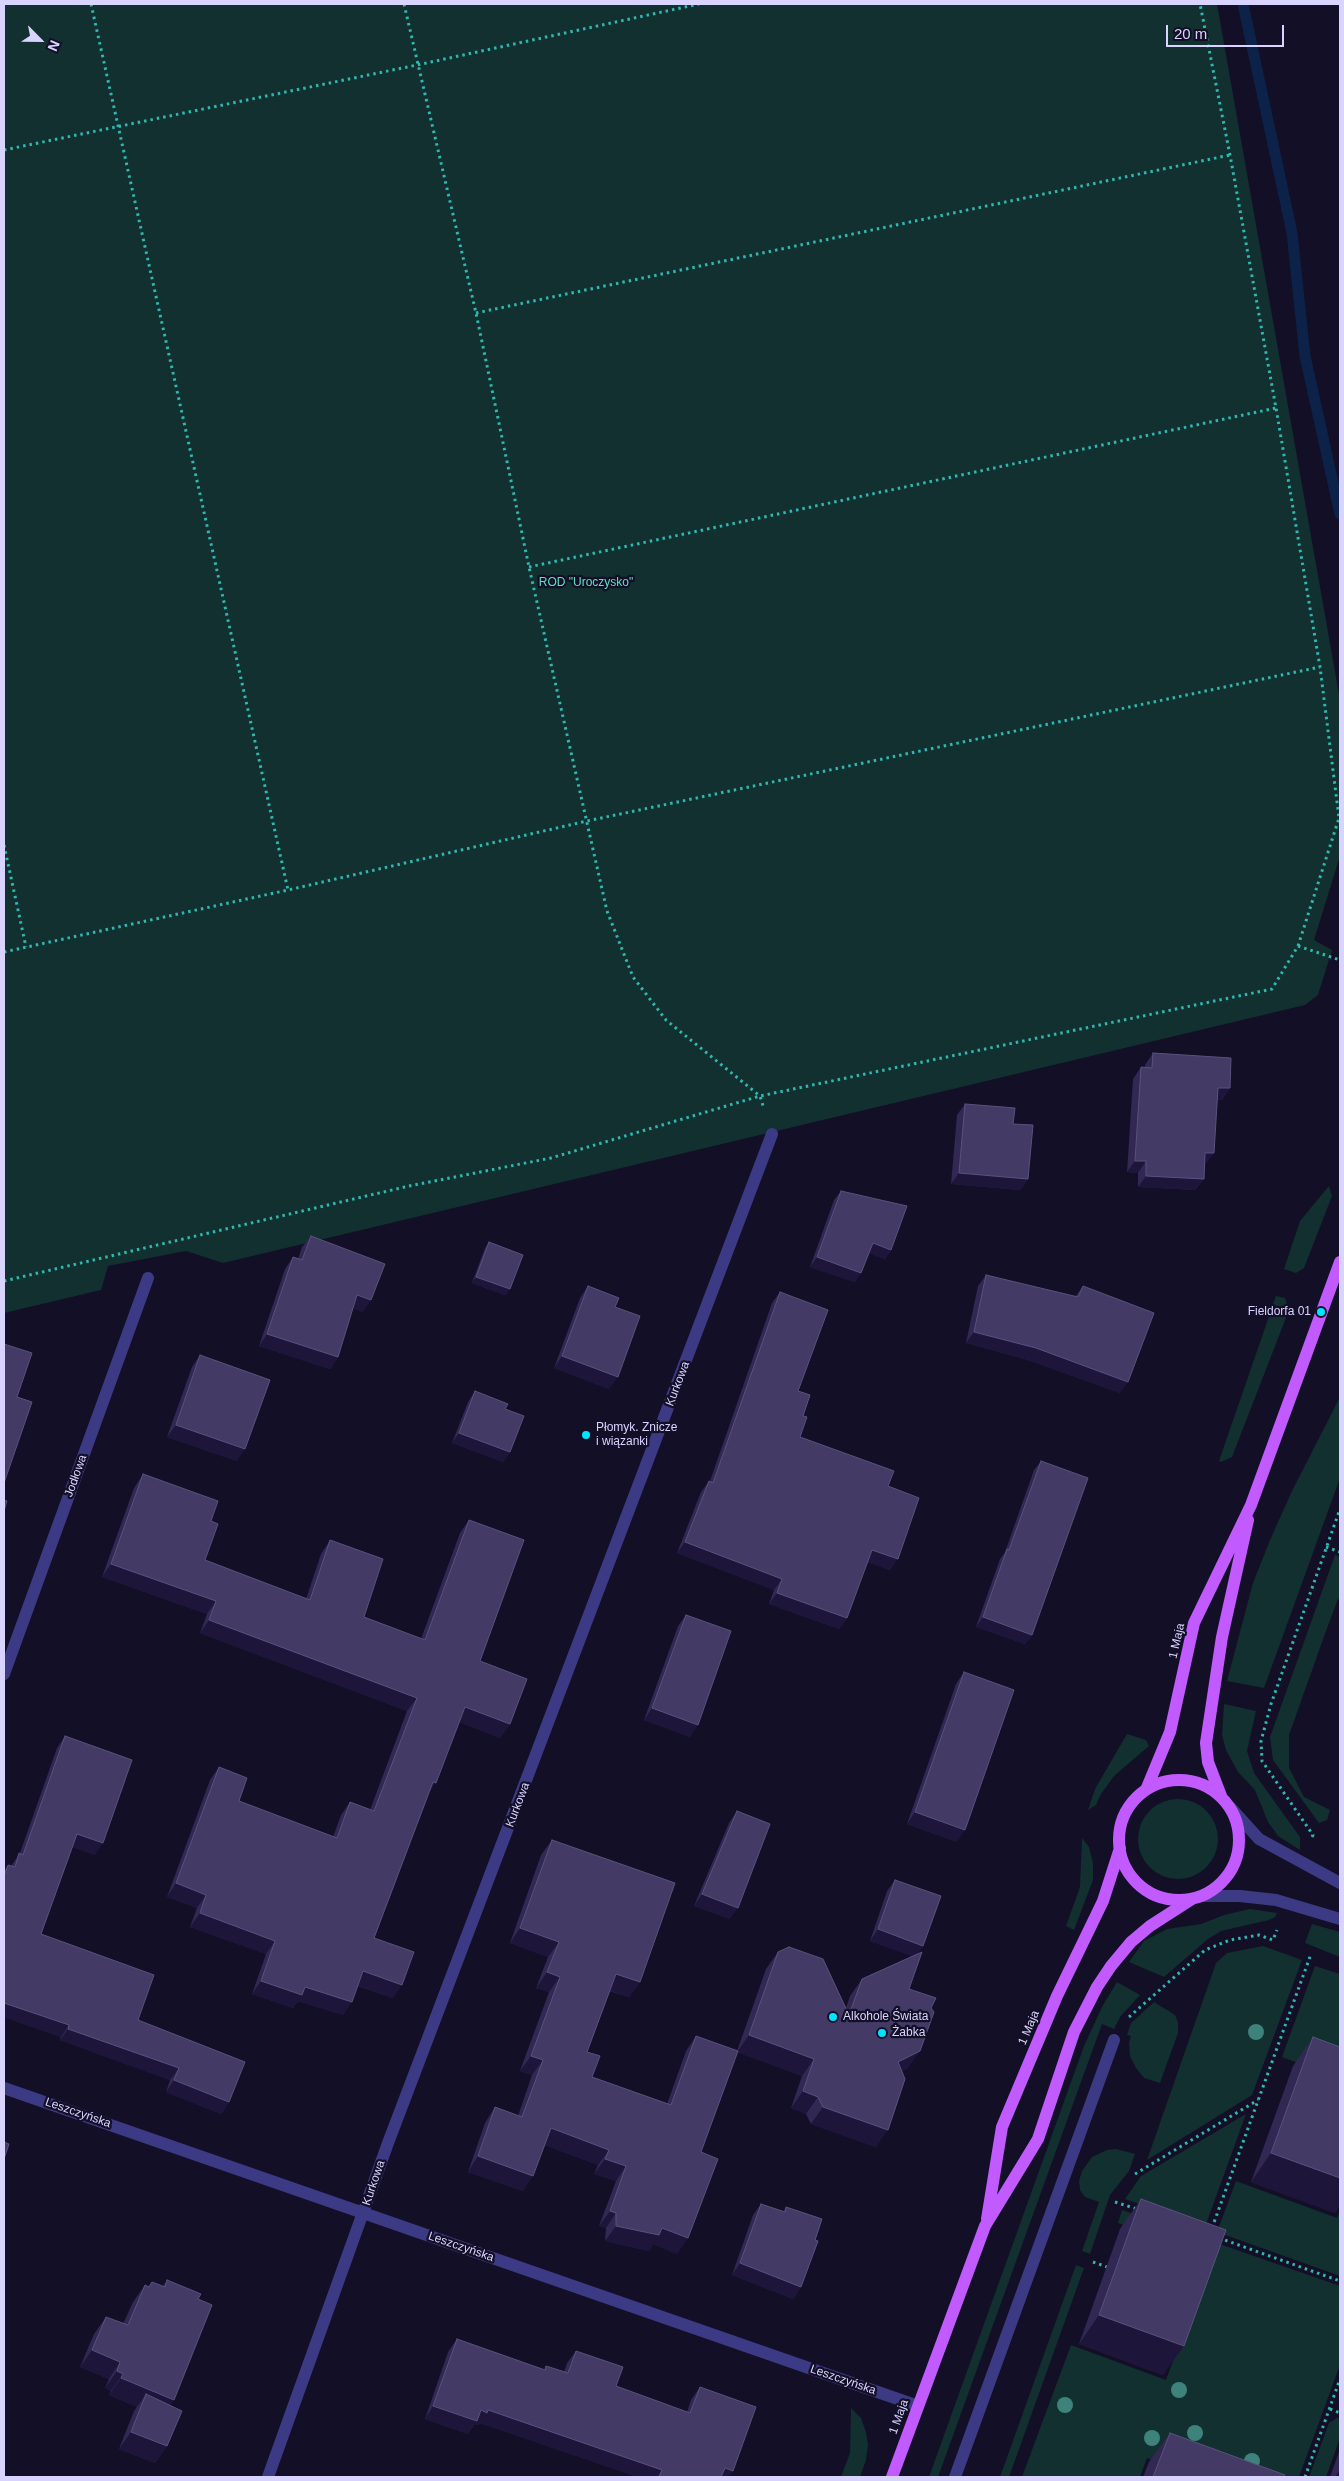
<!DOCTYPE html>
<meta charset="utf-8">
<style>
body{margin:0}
#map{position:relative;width:1344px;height:2481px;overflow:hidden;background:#130f26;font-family:Helvetica,sans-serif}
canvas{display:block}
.frame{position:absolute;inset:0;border:5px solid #d9d4ff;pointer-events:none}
.north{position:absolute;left:15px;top:15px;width:50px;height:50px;-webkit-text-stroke:4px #130f26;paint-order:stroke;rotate:113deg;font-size:14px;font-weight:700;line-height:20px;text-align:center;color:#d9d4ff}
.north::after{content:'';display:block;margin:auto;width:18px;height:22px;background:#d9d4ff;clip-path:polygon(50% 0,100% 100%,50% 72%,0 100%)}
.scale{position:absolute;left:1166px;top:25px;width:118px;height:22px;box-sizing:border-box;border:2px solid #d9d4ff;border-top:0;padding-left:6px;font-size:15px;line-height:18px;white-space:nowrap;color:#d9d4ff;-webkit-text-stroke:4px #130f26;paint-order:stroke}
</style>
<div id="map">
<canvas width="1344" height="2481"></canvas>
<div class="frame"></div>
<div class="north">N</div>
<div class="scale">20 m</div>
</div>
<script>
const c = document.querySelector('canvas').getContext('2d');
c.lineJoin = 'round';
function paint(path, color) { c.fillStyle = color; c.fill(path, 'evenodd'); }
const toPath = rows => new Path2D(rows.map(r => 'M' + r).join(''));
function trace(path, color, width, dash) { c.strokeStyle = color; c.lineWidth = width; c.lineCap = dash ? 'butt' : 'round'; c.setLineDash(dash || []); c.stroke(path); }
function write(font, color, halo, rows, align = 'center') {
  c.font = font + ' Helvetica,sans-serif'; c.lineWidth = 4.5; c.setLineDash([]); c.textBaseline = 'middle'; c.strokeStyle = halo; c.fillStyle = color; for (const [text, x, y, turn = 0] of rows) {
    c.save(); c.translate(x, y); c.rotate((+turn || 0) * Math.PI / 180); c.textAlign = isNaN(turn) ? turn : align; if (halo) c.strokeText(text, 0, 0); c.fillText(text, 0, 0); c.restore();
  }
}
const green = toPath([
 [4,4,1217,4,1340,700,1340,856,1314,940,1332,950,1318,995,1305,1005,223,1263,186,1251,108,1266,101,1290,4,1313],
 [1329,1186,1332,1196,1304,1268,1296,1273,1284,1269,1300,1221],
 [1276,1296,1285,1298,1289,1310,1232,1457,1221,1462,1219,1461],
 [1340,1397,1340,1478,1264,1688,1227,1681,1253,1583,1270,1540,1292,1491],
 [1335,1555,1340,1557,1340,1600,1338,1599,1326,1631,1289,1735,1289,1768,1304,1797,1330,1810,1327,1820,1319,1823,1273,1760,1270,1737],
 [1224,1704,1256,1711,1247,1751,1254,1773,1300,1837,1300,1850,1278,1836,1268,1822,1255,1790,1238,1772,1226,1750,1222,1735],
 [1127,1734,1146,1740,1149,1746,1114,1776,1101,1794,1096,1805,1088,1810,1095,1789],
 '1138 1839a40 40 0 1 1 80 0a40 40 0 1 1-80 0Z',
 [1082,1838,1089,1847,1093,1863,1093,1880,1074,1930,1066,1926,1080,1887],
 [1250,1909,1277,1913,1275,1917,1269,1920,1221,1931,1208,1939,1164,1977,1129,1962,1144,1941,1167,1929,1201,1924,1224,1915],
 [1312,1924,1340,1932,1340,1957,1305,1943],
 [1263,1946,1302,1960,1252,2095,1147,2160,1216,1963,1227,1953],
 [1315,1966,1340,1974,1340,2079,1282,2057],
 [1117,1982,1140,1995,1120,2017,1114,2029,1102,2024,938,2477,929,2477,1084,2046,1103,2005],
 [1154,2002,1175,2015,1178,2022,1178,2033,1160,2083,1144,2078,1136,2068,1130,2056,1129,2043,1131,2036,1127,2035,1131,2023],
 [1246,2114,1205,2227,1125,2199,1141,2176],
 [1116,2149,1135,2154,1129,2171,1110,2195,1090,2254,1082,2251,1099,2202,1085,2197,1080,2190,1079,2181,1082,2171,1092,2157,1107,2150],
 [1236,2181,1337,2218,1340,2210,1340,2276,1217,2232],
 [1122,2210,1340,2286,1340,2365,1299,2477,1200,2477,1147,2458,1140,2477,1022,2477,1071,2345,1166,2380,1211,2256,1118,2223],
 [1076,2265,1084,2268,1009,2477,1000,2477],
 [851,2408,861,2418,866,2432,868,2445,866,2460,860,2477,841,2477,850,2453],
 [1337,2418,1340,2419,1340,2438,1326,2477,1309,2477,1329,2423]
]);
const stream = toPath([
 [1243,4,1292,233,1305,356,1340,514]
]);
const path = toPath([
 [91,4,288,890],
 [404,4,476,313,529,567,607,911,633,977,666,1020,760,1096,764,1109],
 [4,150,417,65,699,4],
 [476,313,1230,155],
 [529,567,1276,408],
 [4,845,26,947],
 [1298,946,1340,960],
 [4,952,288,890,587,821,1320,667],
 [4,1281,409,1186,551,1158,760,1096,1272,989,1298,946,1339,818,1320,667,1276,408,1230,155,1200,4],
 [1326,1547,1340,1552],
 [1312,1837,1313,1835,1262,1761,1261,1741,1271,1704,1340,1509],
 [1129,2017,1205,1950,1230,1940,1259,1935,1273,1940,1277,1930],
 [1135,2174,1258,2100],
 [1115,2202,1137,2209],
 [1212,2228,1311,1954],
 [1219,2238,1340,2281],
 [1093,2262,1107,2267],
 [1330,2409,1340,2413],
 [1305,2477,1340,2379]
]);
const minor = toPath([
 [4,1674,148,1278],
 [1231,1808,1259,1839,1340,1883],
 [1203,1896,1240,1896,1276,1900,1340,1919],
 [4,2088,918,2406],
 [268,2477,388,2143,772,1134],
 [955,2477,1114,2040]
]);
const major = toPath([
 '1119 1840a60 60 0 1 1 120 0a60 60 0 1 1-120 0Z',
 [1146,1790,1170,1732,1194,1623,1251,1505,1340,1262],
 [1221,1796,1208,1762,1206,1743,1222,1637,1248,1520],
 [987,2219,1002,2127,1057,1996,1103,1901,1120,1848],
 [892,2477,985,2226,1038,2139,1074,2032,1097,1987,1111,1966,1131,1942,1150,1926,1192,1899]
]);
const trees = [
 [1256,2032],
 [1179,2390],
 [1065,2405],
 [1195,2433],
 [1152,2438],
 [1252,2461]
];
const wall = toPath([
 [1153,1053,1230,1088,1222,1100,1217,1100,1205,1165,1204,1165,1204,1179,1195,1190,1138,1187,1138,1173,1127,1172,1133,1079,1141,1067,1145,1068,1145,1065],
 [965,1104,1013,1124,1028,1179,1020,1190,951,1184,957,1115],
 [841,1191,891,1250,885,1259,869,1253,855,1282,810,1267,834,1200],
 [311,1236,363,1312,353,1308,338,1357,330,1369,259,1346,285,1269,293,1257,298,1259,302,1247],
 [489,1242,510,1289,505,1295,472,1283,485,1248],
 [986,1275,1075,1297,1083,1286,1120,1393,1028,1360,966,1343,978,1286],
 [588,1286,615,1307,609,1389,554,1368,580,1298],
 [780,1292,803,1416,800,1437,888,1486,890,1570,867,1562,847,1618,839,1629,769,1604,774,1590,677,1553,701,1492,709,1481,710,1481,772,1303],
 [200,1355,237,1461,167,1437,192,1367],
 [475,1391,505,1409,510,1452,503,1462,452,1443,468,1402],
 [1041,1461,1032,1635,1025,1644,976,1627,1000,1559,1005,1552,1034,1470],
 [143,1474,211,1521,205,1560,306,1599,321,1554,330,1540,364,1617,421,1639,460,1533,469,1520,480,1661,510,1724,500,1738,459,1722,428,1795,374,1938,393,1998,358,1986,343,2015,298,2001,293,2008,252,1994,266,1954,190,1927,197,1908,167,1897,210,1780,219,1767,239,1801,333,1837,341,1815,350,1802,370,1810,407,1711,200,1633,207,1614,102,1577,134,1488],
 [686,1615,690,1737,644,1720,678,1626],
 [964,1672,957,1842,907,1824,956,1684],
 [65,1736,95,1855,72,1847,41,1934,229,2102,221,2114,166,2092,170,2080,60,2040,61,2037,4,2017,4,1871,8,1865,11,1866,20,1853,57,1748],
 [737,1811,730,1919,694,1906,729,1823],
 [552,1840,640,1982,629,1997,609,1991,587,2052,592,2077,667,2104,686,2051,696,2036,737,2051,766,1969,778,1952,846,2008,850,1996,862,1979,912,1956,870,1941,887,1891,895,1880,923,1946,917,1954,909,1989,908,2068,902,2071,876,2147,811,2124,806,2114,791,2108,802,2076,737,2052,701,2152,677,2254,653,2244,649,2251,605,2241,606,2228,599,2226,616,2181,594,2174,598,2165,545,2145,523,2191,468,2172,485,2123,495,2107,518,2116,532,2075,520,2071,549,1992,536,1988,548,1957,510,1943,541,1855],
 [1313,2037,1335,2213,1251,2182,1293,2066],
 [1141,2199,1163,2375,1079,2344,1120,2229],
 [761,2204,783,2212,786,2207,815,2240,801,2287,793,2299,732,2275,753,2215],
 [167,2280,198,2299,170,2405,167,2446,155,2463,119,2449,134,2411,137,2407,109,2395,111,2391,105,2388,109,2379,80,2367,94,2334,106,2317,123,2324,133,2302,145,2285,148,2287,152,2282,163,2286],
 [457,2339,544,2370,546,2366,564,2372,567,2363,576,2351,616,2386,687,2412,691,2400,700,2387,728,2477,638,2477,480,2423,479,2425,475,2424,468,2434,425,2419,448,2352],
 [1170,2433,1284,2477,1143,2477,1149,2462],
 [1340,2449,1340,2477,1330,2477]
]);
const shadedWall = toPath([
 [1218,1088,1230,1088,1222,1100,1210,1099],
 [1205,1153,1214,1153,1205,1165,1196,1165],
 [1135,1161,1146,1161,1138,1173,1127,1172],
 [959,1173,1028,1179,1020,1190,951,1184],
 [1146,1176,1204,1179,1195,1190,1138,1187],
 [873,1243,891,1250,885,1259,866,1252],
 [817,1257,861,1273,855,1282,810,1267],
 [476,1277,510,1289,505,1295,472,1283],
 [357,1295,371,1300,363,1312,349,1306],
 [974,1332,1036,1348,1128,1382,1120,1393,1028,1360,966,1343],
 [267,1334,338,1357,330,1369,259,1346],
 [562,1356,618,1377,609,1389,554,1368],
 [176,1425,245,1449,237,1461,167,1437],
 [459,1433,510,1452,503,1462,452,1443],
 [685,1542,782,1579,774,1590,677,1553],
 [872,1550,898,1559,890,1570,864,1561],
 [111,1564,216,1601,207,1614,102,1577],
 [777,1593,847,1618,839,1629,769,1604],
 [983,1617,1032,1635,1025,1644,976,1627],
 [209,1620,417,1698,407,1711,200,1633],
 [465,1707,510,1724,500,1738,456,1721],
 [652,1708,698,1725,690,1737,644,1720],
 [433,1782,436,1783,427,1796],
 [915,1812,965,1830,957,1842,907,1824],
 [77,1834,103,1843,95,1855,69,1846],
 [176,1883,206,1895,197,1908,167,1897],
 [702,1894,738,1908,730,1919,694,1906],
 [200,1913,275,1941,266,1954,190,1927],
 [520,1928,559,1942,548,1957,510,1943],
 [878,1929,923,1946,915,1957,870,1941],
 [363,1971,402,1985,393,1998,354,1984],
 [547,1972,560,1977,549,1992,536,1988],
 [616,1974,640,1982,629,1997,605,1989],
 [261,1981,305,1987,352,2002,343,2015,298,2001,293,2008,252,1994],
 [4,2003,69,2025,61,2037,4,2017],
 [68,2029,179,2068,170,2080,60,2040],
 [749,2035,814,2059,802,2076,737,2052],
 [920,2051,908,2068,886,2079,898,2062],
 [531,2056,543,2060,532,2075,520,2071],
 [174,2080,229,2102,221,2114,166,2092],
 [803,2091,818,2097,806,2114,791,2108],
 [823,2107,888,2130,876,2147,811,2124],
 [551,2128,609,2150,598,2165,540,2143],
 [1271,2153,1340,2178,1340,2206,1335,2213,1251,2182],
 [478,2156,533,2176,523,2191,468,2172],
 [605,2159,626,2166,616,2181,594,2174],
 [610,2211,616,2213,606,2228,599,2226],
 [616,2226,662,2228,688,2238,677,2254,653,2244,649,2251,605,2241],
 [740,2263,801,2287,793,2299,732,2275],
 [1099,2315,1184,2346,1163,2375,1079,2344],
 [92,2350,120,2362,109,2379,80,2367],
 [117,2371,123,2374,111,2391,105,2388],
 [121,2378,174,2400,162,2417,146,2394,137,2407,109,2395],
 [433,2406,481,2410,488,2410,662,2470,657,2477,638,2477,480,2423,479,2425,475,2424,468,2434,425,2419],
 [131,2432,167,2446,155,2463,119,2449],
 [725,2468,733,2471,728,2477,718,2477],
 [1340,2470,1340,2477,1335,2477]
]);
const building = toPath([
 [1153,1053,1231,1058,1230,1088,1218,1088,1214,1153,1205,1153,1204,1179,1146,1176,1146,1161,1135,1161,1141,1067,1152,1068,1153,1053],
 [965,1104,1015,1108,1013,1124,1033,1125,1028,1179,959,1173,965,1104],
 [841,1191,907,1206,891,1250,873,1243,861,1273,817,1257,841,1191],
 [311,1236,385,1264,371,1300,357,1295,338,1357,267,1334,293,1257,302,1260,311,1236],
 [489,1242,523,1255,510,1289,476,1277,489,1242],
 [986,1275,1078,1297,1083,1286,1154,1313,1128,1382,1036,1348,974,1332,986,1275],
 [588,1286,619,1298,615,1307,640,1316,618,1377,562,1356,588,1286],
 [780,1292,828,1310,798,1391,810,1395,803,1416,807,1417,800,1437,894,1471,888,1486,919,1498,898,1559,872,1550,847,1618,777,1593,782,1579,685,1542,709,1481,713,1483,780,1292],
 [4,1344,32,1353,17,1397,32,1402,4,1483,4,1344],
 [200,1355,270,1380,245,1449,176,1425,200,1355],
 [475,1391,508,1404,505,1409,524,1416,510,1452,459,1433,475,1391],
 [1041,1461,1088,1478,1032,1635,983,1617,1007,1549,1009,1550,1041,1461],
 [143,1474,218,1501,211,1521,218,1524,205,1560,310,1600,330,1540,383,1559,364,1617,425,1640,469,1520,524,1540,480,1661,527,1679,510,1724,465,1707,436,1783,433,1782,374,1938,414,1952,402,1985,363,1971,352,2002,305,1987,302,1995,261,1981,275,1941,200,1913,206,1895,176,1883,219,1767,247,1778,239,1801,337,1838,350,1802,374,1811,417,1698,209,1620,216,1601,111,1564,143,1474],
 [4,1500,7,1501,4,1511,4,1500],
 [686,1615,731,1631,698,1725,652,1708,686,1615],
 [964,1672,1014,1690,965,1830,915,1812,964,1672],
 [65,1736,132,1760,103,1843,77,1834,41,1934,154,1975,138,2020,245,2062,229,2102,174,2080,179,2068,68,2029,69,2025,4,2003,4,1876,8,1865,15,1867,19,1853,23,1855,65,1736],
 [737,1811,770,1824,738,1908,702,1894,737,1811],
 [552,1840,675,1883,640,1982,616,1974,587,2052,600,2056,592,2077,671,2105,696,2036,738,2051,701,2152,718,2159,688,2238,662,2228,659,2235,616,2226,616,2213,610,2211,626,2166,605,2159,609,2150,551,2128,533,2176,478,2156,495,2107,522,2117,543,2060,531,2056,560,1977,547,1972,559,1942,520,1928,552,1840],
 [895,1880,941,1896,923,1946,878,1929,895,1880],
 [789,1947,823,1959,849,2015,862,1979,922,1952,909,1989,936,1998,931,2008,934,2012,920,2051,898,2062,905,2079,888,2130,823,2107,818,2097,803,2091,814,2059,749,2035,778,1952,789,1947],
 [1313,2037,1340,2047,1340,2178,1271,2153,1313,2037],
 [4,2142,9,2144,4,2159,4,2142],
 [1141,2199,1226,2230,1184,2346,1099,2315,1141,2199],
 [761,2204,785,2212,786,2207,822,2219,815,2240,818,2241,801,2287,740,2263,761,2204],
 [167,2280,201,2294,198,2299,212,2305,174,2400,121,2378,123,2374,117,2371,120,2362,92,2350,106,2317,128,2325,145,2285,149,2287,152,2282,165,2287,167,2280],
 [457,2339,545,2370,546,2366,568,2373,576,2351,623,2367,616,2386,690,2413,700,2387,756,2407,733,2471,725,2468,721,2477,659,2477,662,2470,488,2410,487,2413,481,2410,477,2421,433,2406,457,2339],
 [146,2394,182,2411,167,2446,131,2432,146,2394],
 [1170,2433,1285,2475,1284,2477,1153,2477,1170,2433]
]);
const markers = [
 [1321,1312,5,"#00e5ff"],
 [586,1435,5,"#00e5ff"],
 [833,2017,5,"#00e5ff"],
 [882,2033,5,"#00e5ff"]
];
const parkNames = [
 ["ROD \"Uroczysko\"",586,583]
];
const poiNames = [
 ["Fieldorfa 01",1311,1312,"right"],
 ["Płomyk. Znicze",596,1428],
 ["i wiązanki",596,1442],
 ["Alkohole Świata",843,2017],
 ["Żabka",892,2033]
];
const streetNames = [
 ["Kurkowa",678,1384,-69],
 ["Jodłowa",76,1476,-70],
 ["1 Maja",1177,1641,-77],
 ["Kurkowa",518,1805,-69],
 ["1 Maja",1029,2028,-67],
 ["Leszczyńska",78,2113,19],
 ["Kurkowa",374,2183,-71],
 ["Leszczyńska",461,2247,19],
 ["Leszczyńska",843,2380,19],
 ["1 Maja",899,2417,-70]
];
paint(green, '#12302f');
trace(stream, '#0c2248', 11);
trace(path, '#2fb8b0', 3, [2.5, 4]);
trace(minor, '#3d3a85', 12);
trace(major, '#c25bff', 12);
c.fillStyle = '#3d827b';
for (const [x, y] of trees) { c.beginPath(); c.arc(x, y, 8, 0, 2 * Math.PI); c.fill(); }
paint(wall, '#312854');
paint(shadedWall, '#1d163a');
paint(building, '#433a66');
trace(building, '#5a527e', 1);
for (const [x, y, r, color] of markers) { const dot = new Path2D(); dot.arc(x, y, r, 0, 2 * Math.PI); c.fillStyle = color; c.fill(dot); trace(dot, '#130f26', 2); }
write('12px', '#5fe0c0', '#130f26', parkNames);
write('12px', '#d9d4ff', '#130f26', poiNames, 'left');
write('12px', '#d9d4ff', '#130f26', streetNames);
</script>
